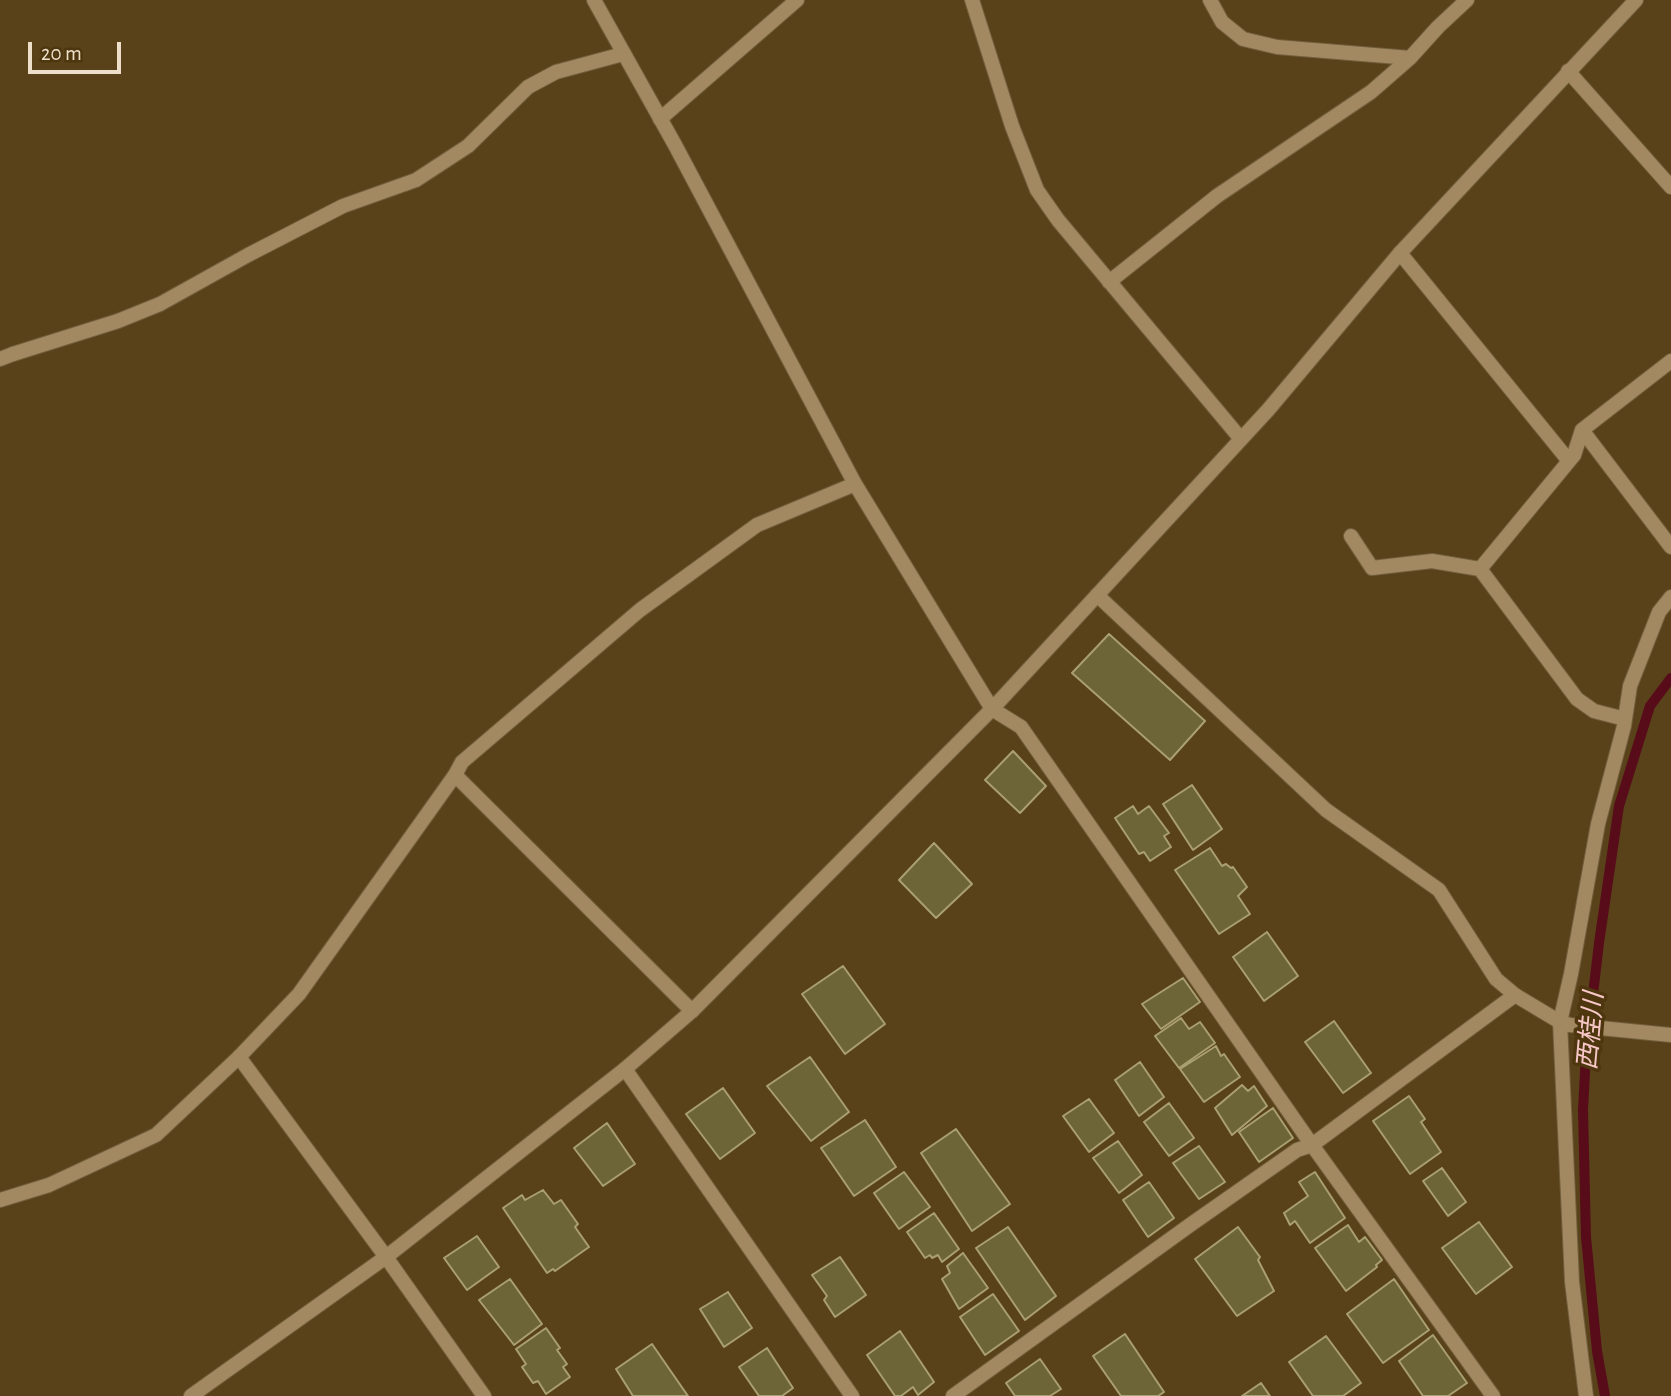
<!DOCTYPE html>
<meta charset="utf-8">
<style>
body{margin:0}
#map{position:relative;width:1671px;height:1396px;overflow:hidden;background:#59421a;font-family:"Alegreya Sans",sans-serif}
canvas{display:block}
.scale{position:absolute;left:28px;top:42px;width:93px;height:32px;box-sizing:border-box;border:4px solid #eddfca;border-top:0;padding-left:9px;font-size:21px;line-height:24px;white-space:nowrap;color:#eddfca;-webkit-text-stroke:5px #4e370e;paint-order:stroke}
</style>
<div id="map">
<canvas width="1671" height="1396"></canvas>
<div class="scale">20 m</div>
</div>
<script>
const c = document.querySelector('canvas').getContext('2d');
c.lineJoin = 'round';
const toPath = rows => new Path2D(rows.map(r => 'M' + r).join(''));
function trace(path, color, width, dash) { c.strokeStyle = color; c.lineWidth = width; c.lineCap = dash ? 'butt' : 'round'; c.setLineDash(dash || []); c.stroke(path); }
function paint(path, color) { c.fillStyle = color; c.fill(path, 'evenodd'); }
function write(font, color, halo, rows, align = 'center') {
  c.font = font + ' "Alegreya Sans","Noto Sans JP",sans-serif'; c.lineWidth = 7; c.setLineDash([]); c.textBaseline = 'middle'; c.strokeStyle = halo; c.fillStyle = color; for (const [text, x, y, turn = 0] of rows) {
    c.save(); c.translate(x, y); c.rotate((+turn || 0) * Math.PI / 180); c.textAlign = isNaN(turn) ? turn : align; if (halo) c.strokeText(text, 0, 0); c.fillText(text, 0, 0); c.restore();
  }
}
const stream = toPath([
 [1605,1396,1597,1351,1586,1237,1583,1110,1586,1054,1599,943,1619,806,1650,706,1671,678]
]);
const building = toPath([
 [1109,634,1205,721,1170,760,1072,673,1109,634],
 [1013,751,1046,786,1020,813,985,780,1013,751],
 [1192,785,1222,829,1193,850,1163,804,1192,785],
 [1133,806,1138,814,1149,806,1169,833,1164,836,1171,847,1150,861,1144,852,1139,854,1115,818,1133,806],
 [934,843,972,884,936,918,899,880,934,843],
 [1210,848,1222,866,1226,864,1231,868,1233,867,1247,887,1238,896,1250,914,1219,934,1175,870,1210,848],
 [1267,932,1298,976,1264,1001,1233,957,1267,932],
 [843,966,885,1024,845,1054,802,994,843,966],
 [1183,978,1200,1002,1161,1029,1142,1004,1183,978],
 [1181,1018,1189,1029,1200,1022,1215,1043,1179,1068,1155,1036,1181,1018],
 [1334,1021,1371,1073,1343,1093,1305,1042,1334,1021],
 [1216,1046,1221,1056,1224,1054,1240,1077,1204,1102,1180,1069,1216,1046],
 [810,1057,849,1112,811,1141,767,1086,810,1057],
 [1140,1062,1164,1097,1139,1116,1115,1080,1140,1062],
 [1242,1085,1248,1091,1254,1086,1267,1106,1232,1135,1215,1108,1242,1085],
 [723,1088,755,1133,720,1159,686,1114,723,1088],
 [1409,1096,1425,1119,1421,1122,1441,1152,1410,1174,1373,1121,1409,1096],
 [1089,1099,1114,1133,1089,1152,1063,1116,1089,1099],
 [1169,1103,1194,1138,1169,1156,1144,1122,1169,1103],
 [1273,1108,1293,1138,1259,1162,1239,1132,1273,1108],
 [865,1120,896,1167,854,1196,821,1148,865,1120],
 [607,1123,635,1164,603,1186,574,1148,607,1123],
 [956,1129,1010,1204,972,1231,921,1153,956,1129],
 [1118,1141,1142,1175,1119,1193,1093,1158,1118,1141],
 [1199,1146,1225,1182,1199,1199,1173,1163,1199,1146],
 [1442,1168,1466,1202,1448,1216,1423,1181,1442,1168],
 [904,1172,930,1207,899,1229,874,1193,904,1172],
 [1315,1172,1345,1218,1310,1243,1295,1221,1290,1225,1284,1213,1308,1196,1299,1182,1315,1172],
 [1149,1182,1174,1218,1148,1237,1123,1200,1149,1182],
 [543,1190,554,1204,561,1200,578,1224,575,1227,589,1247,555,1271,553,1269,547,1273,503,1208,522,1195,525,1200,543,1190],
 [934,1213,959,1249,942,1262,938,1255,932,1258,930,1255,925,1258,907,1232,934,1213],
 [1479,1222,1512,1267,1476,1294,1442,1248,1479,1222],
 [1348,1225,1359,1242,1365,1237,1382,1260,1376,1265,1377,1267,1346,1291,1315,1248,1348,1225],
 [1008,1227,1056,1296,1025,1320,976,1248,1008,1227],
 [1238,1227,1260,1257,1258,1260,1274,1291,1237,1316,1195,1259,1238,1227],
 [477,1236,499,1267,467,1290,444,1258,477,1236],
 [963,1253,988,1288,959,1309,942,1279,950,1273,947,1266,963,1253],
 [840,1257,866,1295,835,1317,824,1300,827,1296,812,1275,840,1257],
 [510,1279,542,1324,514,1345,479,1300,510,1279],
 [1394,1279,1429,1330,1383,1363,1347,1314,1394,1279],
 [728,1292,752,1328,724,1347,700,1309,728,1292],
 [993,1294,1019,1331,985,1355,960,1317,993,1294],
 [546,1328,560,1348,557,1350,567,1364,563,1367,570,1377,546,1394,538,1381,533,1383,522,1367,526,1364,516,1349,546,1328],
 [900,1331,934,1382,918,1395,913,1387,901,1396,895,1396,867,1355,900,1331],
 [1125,1334,1164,1392,1158,1396,1121,1396,1093,1356,1125,1334],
 [1433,1335,1467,1383,1448,1396,1423,1396,1399,1361,1433,1335],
 [1326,1336,1361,1383,1343,1396,1313,1396,1289,1362,1326,1336],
 [652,1344,688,1396,633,1396,616,1369,652,1344],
 [767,1348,793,1388,782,1396,759,1396,739,1367,767,1348],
 [1040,1359,1061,1389,1050,1396,1015,1396,1006,1383,1040,1359],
 [1261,1383,1270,1396,1242,1396,1261,1383]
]);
const service = toPath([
 [972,0,1012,126,1037,190,1058,220,1241,439],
 [1210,0,1222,22,1243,39,1277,47,1410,58],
 [1568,71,1671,187],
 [660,119,797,0],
 [1400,253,1569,461],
 [1109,282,1217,196,1371,92,1410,58,1438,27,1467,0],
 [13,354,118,321,160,304,248,255,343,206,416,180,468,146,528,87,556,72,623,54],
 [1582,430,1671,547],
 [1351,536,1372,568,1432,561,1480,569,1577,699,1594,711,1625,719],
 [1480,569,1574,455,1582,430,1671,361],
 [1097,595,1326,810,1439,890,1496,979,1515,995],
 [992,709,1021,727,1312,1145,1493,1396],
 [239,1057,386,1257],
 [625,1069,852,1396],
 [1586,1396,1572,1282,1560,1022,1571,974,1598,824,1624,726,1630,686,1659,612,1671,597]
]);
const minor = toPath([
 [594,0,675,145,855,484,992,709],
 [0,359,13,354],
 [692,1011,455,775,462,762,640,610,757,525,855,484],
 [0,1200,49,1185,156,1135,239,1057,299,994,455,775],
 [386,1257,484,1396],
 [953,1396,1190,1225,1297,1150,1312,1145,1515,995,1560,1022,1570,1025,1671,1035]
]);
const tertiary = toPath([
 [191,1396,386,1257,625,1069,692,1011,992,709,1268,410,1400,253,1636,0]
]);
const waterNames = [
 ["西桂川",1591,1031,-85]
];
trace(stream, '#580c19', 10);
paint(building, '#6d6438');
trace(building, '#a99f71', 2);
trace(service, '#725f3d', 16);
trace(minor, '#725f3d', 16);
trace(tertiary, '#725f3d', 16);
trace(service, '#a38961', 14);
trace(minor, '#a38961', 14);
trace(tertiary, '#a38961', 14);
write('italic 26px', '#f8c8c8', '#4e370e', waterNames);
</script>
